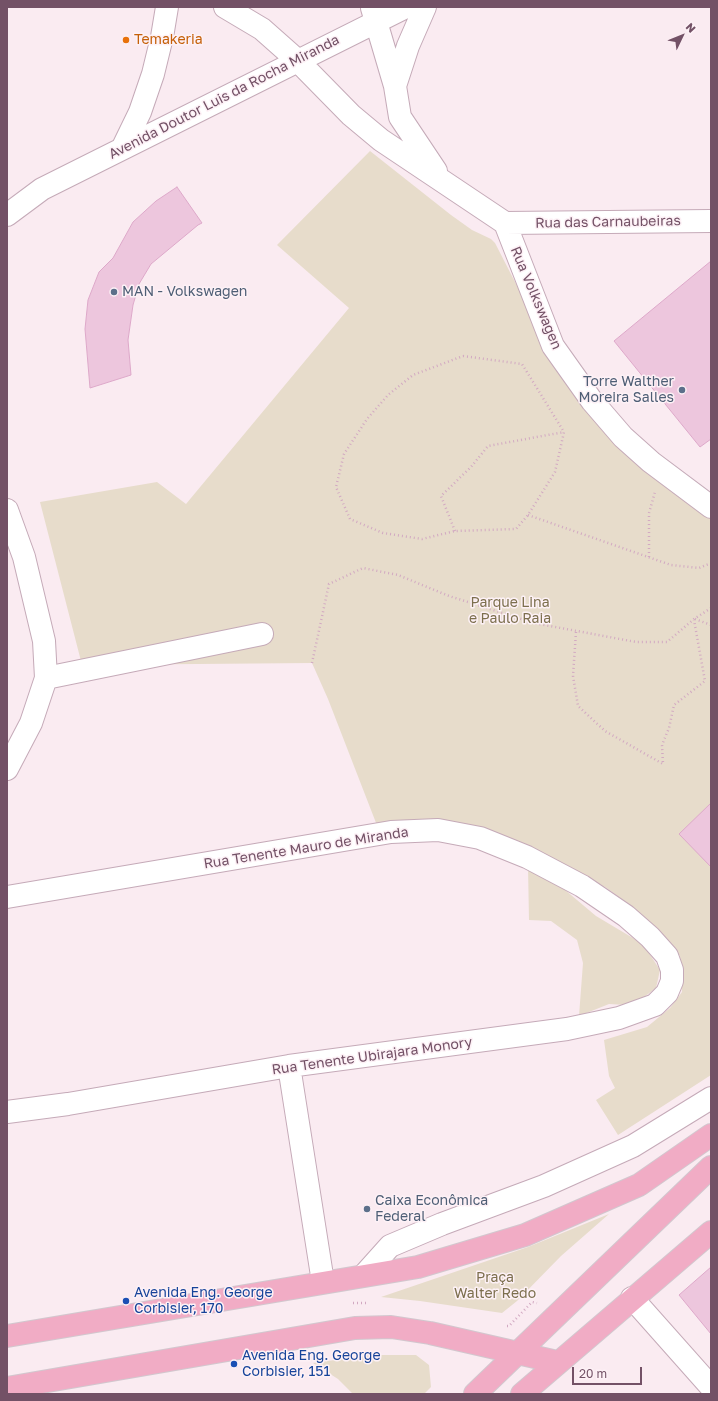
<!DOCTYPE html>
<meta charset="utf-8">
<style>
body{margin:0}
#map{position:relative;width:718px;height:1401px;overflow:hidden;background:#faebf1;font-family:"Golos Text",sans-serif}
canvas{display:block}
.frame{position:absolute;inset:0;border:8px solid #735166;pointer-events:none}
.north{position:absolute;left:662px;top:16px;width:40px;height:40px;-webkit-text-stroke:3px #fdf1f6;paint-order:stroke;rotate:47deg;font-size:11px;font-weight:700;line-height:16px;text-align:center;color:#735166}
.north::after{content:'';display:block;margin:auto;width:14px;height:18px;background:#735166;clip-path:polygon(50% 0,100% 100%,50% 72%,0 100%)}
.scale{position:absolute;left:572px;top:1367px;width:70px;height:18px;box-sizing:border-box;border:2px solid #735166;border-top:0;padding-left:5px;font-size:12px;line-height:14px;white-space:nowrap;color:#735166;-webkit-text-stroke:3px #fdf1f6;paint-order:stroke}
</style>
<div id="map">
<canvas width="718" height="1401"></canvas>
<div class="frame"></div>
<div class="north">N</div>
<div class="scale">20 m</div>
</div>
<script>
const c = document.querySelector('canvas').getContext('2d');
c.lineJoin = 'round';
function paint(path, color) { c.fillStyle = color; c.fill(path, 'evenodd'); }
const toPath = rows => new Path2D(rows.map(r => 'M' + r).join(''));
function trace(path, color, width, dash) { c.strokeStyle = color; c.lineWidth = width; c.lineCap = dash ? 'butt' : 'round'; c.setLineDash(dash || []); c.stroke(path); }
function write(font, color, halo, rows, align = 'center') {
  c.font = font + ' "Golos Text",sans-serif'; c.lineWidth = 3; c.setLineDash([]); c.textBaseline = 'middle'; c.strokeStyle = halo; c.fillStyle = color; for (const [text, x, y, turn = 0] of rows) {
    c.save(); c.translate(x, y); c.rotate((+turn || 0) * Math.PI / 180); c.textAlign = isNaN(turn) ? turn : align; if (halo) c.strokeText(text, 0, 0); c.fillText(text, 0, 0); c.restore();
  }
}
const green = toPath([
 [370,151,451,215,472,230,491,239,495,243,550,350,711,512,711,1075,618,1135,596,1100,615,1088,609,1076,604,1040,647,1027,670,1008,682,992,680,956,630,905,605,887,512,842,378,828,328,699,312,663,82,665,40,502,157,482,186,504,349,308,277,245],
 [528,867,558,884,596,916,643,944,660,970,656,988,644,997,626,1005,609,1004,579,1016,583,963,577,940,551,921,529,920],
 [609,1214,561,1256,517,1301,502,1313,420,1301,381,1297,528,1247],
 [371,1355,416,1355,429,1365,431,1387,424,1394,353,1394,338,1379,313,1363]
]);
const building = toPath([
 [177,187,202,223,198,225,151,264,139,284,133,305,128,340,131,375,90,388,85,329,88,300,99,272,113,258,133,222,156,201,177,187],
 [711,261,711,439,700,447,614,341,711,261],
 [711,803,711,867,679,834,711,803],
 [711,1267,711,1334,679,1295,711,1267]
]);
const path = toPath([
 [463,356,522,364,564,432,555,472,528,515,516,529,455,531,422,539,383,533,350,519,336,487,344,454,367,419,388,395,413,375,463,356],
 [528,515,671,565,699,568,711,563],
 [455,531,441,496,471,467,488,446,564,432],
 [649,557,649,513,655,492],
 [695,619,711,625],
 [576,632,573,676,578,706,605,731,663,764,662,745,669,728,674,705,705,681,694,620],
 [312,663,329,584,363,568,398,575,449,596,534,623,636,642,667,642,694,619,711,608],
 [353,1303,366,1303],
 [507,1326,509,1326,532,1302,537,1303]
]);
const minor = toPath([
 [225,7,262,29,297,60,351,115,381,140,505,223,553,346,592,401,623,437,651,462,711,507],
 [372,8,395,86,400,117,436,171],
 [395,86,408,46,425,7],
 [123,147,140,112,153,74,162,37,167,7],
 [7,215,42,189,406,7],
 [505,223,711,221],
 [7,510,24,557,44,641,46,678,31,723,7,769],
 [46,678,262,634],
 [7,897,391,832,438,830,480,838,527,857,582,886,626,916,650,937,667,956,672,970,672,981,667,993,655,1005,619,1018,567,1029,289,1066,68,1104,7,1112],
 [289,1066,323,1282],
 [364,1275,390,1246,442,1224,544,1186,633,1146,711,1098],
 [632,1298,711,1387]
]);
const major = toPath([
 [7,1336,418,1267,525,1235,639,1185,711,1135],
 [7,1388,355,1328,391,1327,430,1333,557,1362],
 [475,1394,711,1167],
 [522,1394,711,1232]
]);
const markers = [
 [126,40,4,"#e8710a"],
 [114,292,4,"#5c6f8a"],
 [682,390,4,"#5c6f8a"],
 [367,1209,4,"#5c6f8a"],
 [126,1301,4,"#1a4fb4"],
 [234,1364,4,"#1a4fb4"]
];
const foodNames = [
 ["Temakeria",134,40]
];
const streetNames = [
 ["Avenida Doutor Luis da Rocha Miranda",224,97,-27],
 ["Rua das Carnaubeiras",608,222,-1],
 ["Rua Volkswagen",536,298,67],
 ["Rua Tenente Mauro de Miranda",306,848,-9],
 ["Rua Tenente Ubirajara Monory",372,1056,-8]
];
const serviceNames = [
 ["MAN - Volkswagen",122,292],
 ["Torre Walther",674,382,"right"],
 ["Moreira Salles",674,398,"right"],
 ["Caixa Econômica",375,1201],
 ["Federal",375,1217]
];
const parkNames = [
 ["Parque Lina",510,603],
 ["e Paulo Raia",510,619],
 ["Praça",495,1278],
 ["Walter Redo",495,1294]
];
const transitNames = [
 ["Avenida Eng. George",134,1293],
 ["Corbisier, 170",134,1309],
 ["Avenida Eng. George",242,1356],
 ["Corbisier, 151",242,1372]
];
paint(green, '#e7dccb');
paint(building, '#edc6dd');
trace(building, '#dda8c9', 1);
trace(minor, '#c5aab8', 24);
trace(major, '#d2c7ce', 24);
trace(path, '#d2a9c2', 2.5, [1, 3]);
trace(minor, '#fff', 22);
trace(major, '#f1acc5', 22);
for (const [x, y, r, color] of markers) { const dot = new Path2D(); dot.arc(x, y, r, 0, 2 * Math.PI); c.fillStyle = color; c.fill(dot); trace(dot, '#fdf1f6', 1.5); }
write('14px', '#c56008', '#fdf1f6', foodNames, 'left');
write('14px', '#735166', '#fdf1f6', streetNames);
write('14px', '#4e5e75', '#fdf1f6', serviceNames, 'left');
write('14px', '#7c6f4d', '#fdf1f6', parkNames);
write('14px', '#164399', '#fdf1f6', transitNames, 'left');
</script>
